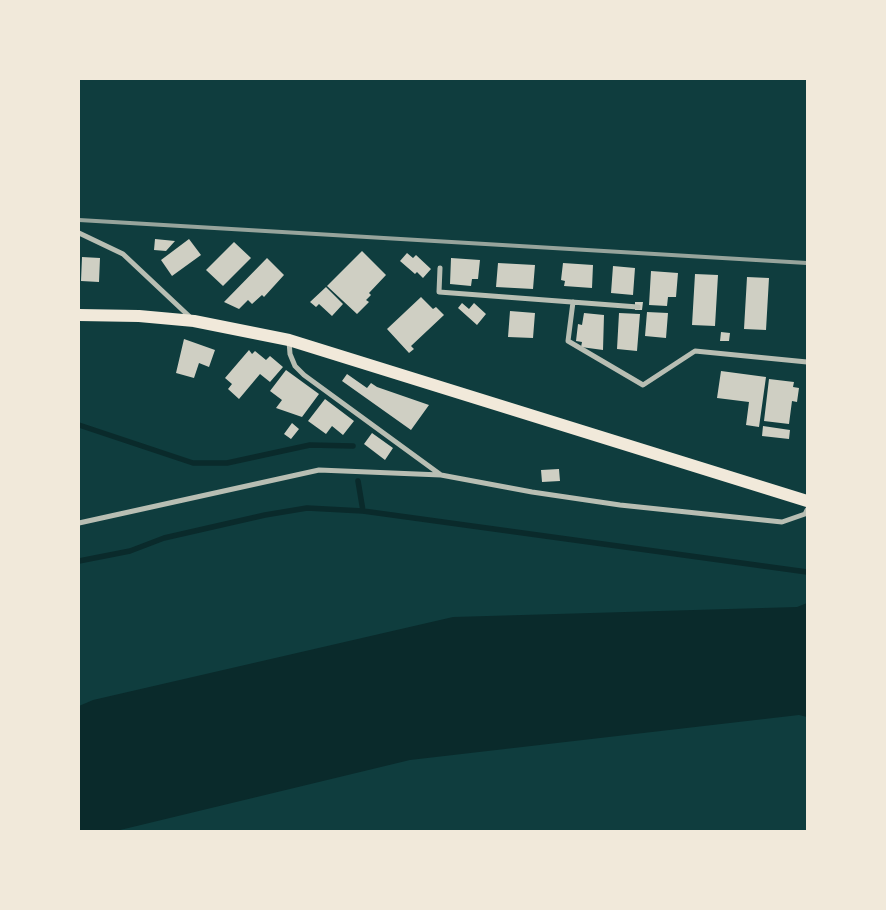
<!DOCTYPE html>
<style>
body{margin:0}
#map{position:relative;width:886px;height:910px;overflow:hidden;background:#0f3d3e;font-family:Signika,sans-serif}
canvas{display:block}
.frame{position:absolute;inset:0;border:80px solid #f1e9da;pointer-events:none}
</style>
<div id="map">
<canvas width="886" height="910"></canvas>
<div class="frame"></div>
</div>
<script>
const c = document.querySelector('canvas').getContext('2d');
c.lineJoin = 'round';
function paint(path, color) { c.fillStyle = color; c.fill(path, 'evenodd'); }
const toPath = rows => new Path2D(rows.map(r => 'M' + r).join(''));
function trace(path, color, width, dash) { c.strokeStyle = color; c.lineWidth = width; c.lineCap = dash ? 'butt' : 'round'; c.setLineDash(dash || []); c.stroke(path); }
const water = toPath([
 [807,603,807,717,799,715,410,760,116,831,79,831,79,706,93,700,453,617,797,607]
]);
const stream = toPath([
 [79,425,193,463,227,463,310,445,353,446],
 [358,481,363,511],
 [79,561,130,551,164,538,265,515,307,508,363,511,807,572]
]);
const building = toPath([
 [155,239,175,241,166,251,154,250],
 [189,239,201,255,172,276,161,260],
 [234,242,251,258,223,286,206,270],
 [362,251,386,275,369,293,371,295,366,300,369,302,357,314,327,286],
 [407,253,413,258,416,255,431,269,423,278,417,272,415,274,400,261],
 [82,257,100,258,99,282,81,281],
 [267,258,284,275,264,297,262,295,252,304,248,300,239,309,224,302],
 [451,258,480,260,478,279,472,279,471,286,450,284],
 [498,263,535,265,533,289,496,287],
 [563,263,593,265,592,288,564,286,565,281,561,280],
 [613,266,635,268,633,295,611,293],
 [651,271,678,273,676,297,668,297,667,306,649,305],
 [695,274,718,275,715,326,692,325],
 [747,277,769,278,766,330,744,329],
 [326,287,343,304,332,316,319,304,316,307,310,302],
 [421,297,433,309,436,307,444,315,411,346,414,349,409,353,387,329],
 [635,302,643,302,642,310,635,310],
 [462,303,469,309,474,303,486,314,477,325,458,308],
 [510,311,535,313,533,338,508,337],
 [647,312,668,313,666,338,645,336],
 [584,313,604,315,603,350,581,347,582,342,576,341,578,324,582,325],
 [619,313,640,314,637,351,617,349],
 [721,332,730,333,729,341,720,341],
 [184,339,215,350,209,367,199,363,194,378,176,373],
 [249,350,252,354,255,351,266,360,270,356,283,367,270,382,260,374,239,399,228,389,232,384,225,378],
 [286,370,319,394,302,417,276,408,282,400,270,391],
 [721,371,766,377,759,427,746,425,749,402,717,398],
 [347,374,367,388,371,383,377,387,429,405,411,430,342,381],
 [769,379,794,382,793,387,799,388,797,402,792,401,789,424,764,421],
 [325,399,354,421,343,435,332,426,326,434,308,421],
 [292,423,299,429,291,439,284,434],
 [763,426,790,430,789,439,762,436],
 [372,433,393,448,385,460,364,444],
 [559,469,560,481,542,482,541,470]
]);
const minor = toPath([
 [79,233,123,254,191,318],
 [440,268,439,292,638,307],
 [573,302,568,341,643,385,695,351,807,362],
 [289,341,290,354,295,366,304,375,441,475,532,492,620,505,782,522,805,514,807,510],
 [79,523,319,470,441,475]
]);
const primary = toPath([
 [79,315,139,316,194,321,289,340,807,501]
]);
const rail = toPath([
 [79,220,807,263]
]);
paint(water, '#0a2a2b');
trace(stream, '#0a2a2b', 5.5);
paint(building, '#cfcfc3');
trace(minor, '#b8beb3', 5);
trace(primary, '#f1e9da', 12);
trace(rail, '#97a49c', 4);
</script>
